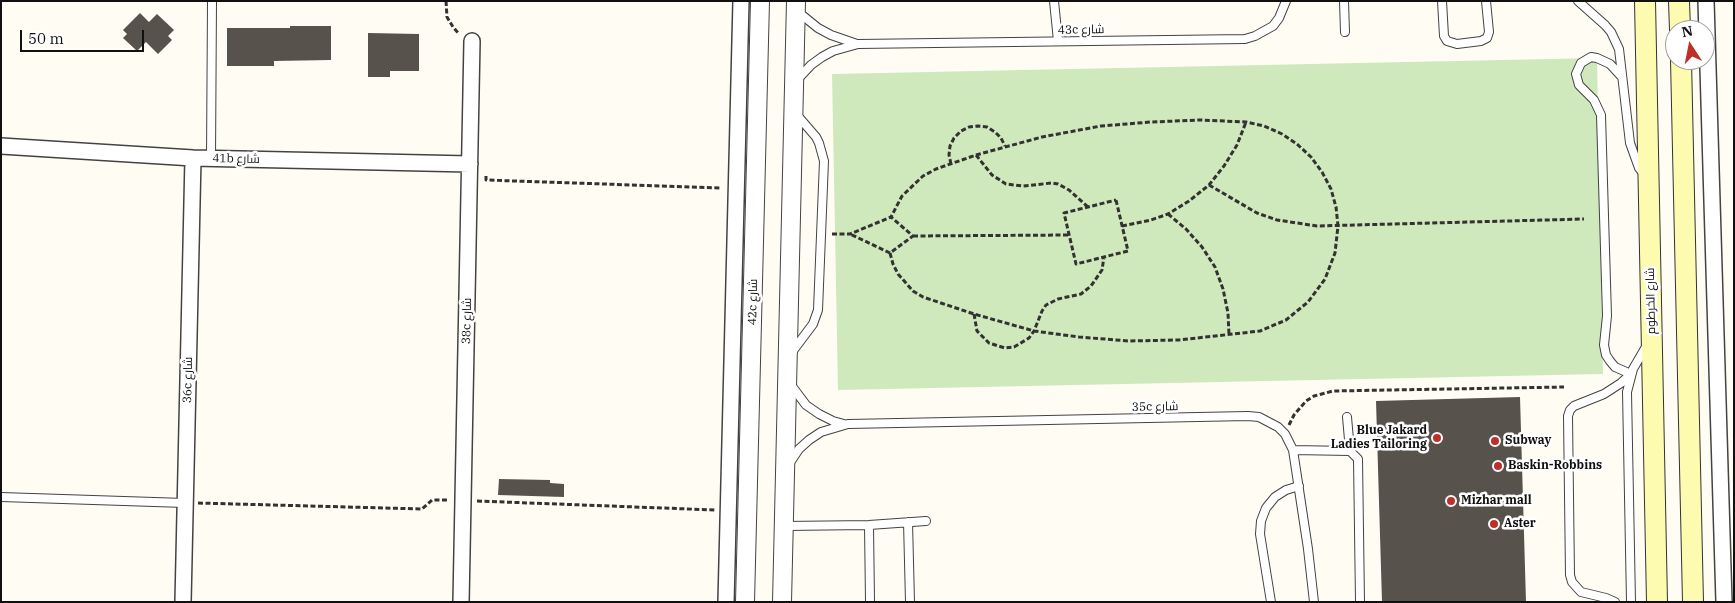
<!DOCTYPE html>
<meta charset="utf-8">
<style>
body{margin:0}
#map{position:relative;width:1735px;height:603px;overflow:hidden;background:#fffdf3;font-family:"IBM Plex Serif",serif}
canvas{display:block}
.frame{position:absolute;inset:0;border:2px solid #101010;pointer-events:none}
.north{position:absolute;left:1665px;top:20px;width:50px;height:50px;box-sizing:border-box;background:#fff;border:1px solid #9f9f9f;border-radius:50%;rotate:349deg;font-size:14px;font-weight:700;line-height:20px;text-align:center;color:#101010}
.north::after{content:'';display:block;margin:auto;width:18px;height:22px;background:#bd302a;clip-path:polygon(50% 0,100% 100%,50% 72%,0 100%)}
.scale{position:absolute;left:20px;top:30px;width:124px;height:22px;box-sizing:border-box;border:2px solid #101010;border-top:0;padding-left:6px;font-size:15px;line-height:18px;white-space:nowrap;color:#101010;-webkit-text-stroke:4px #fff;paint-order:stroke}
</style>
<div id="map">
<canvas width="1735" height="603"></canvas>
<div class="frame"></div>
<div class="north">N</div>
<div class="scale">50 m</div>
</div>
<script>
const c = document.querySelector('canvas').getContext('2d');
c.lineJoin = 'round';
function paint(path, color) { c.fillStyle = color; c.fill(path, 'evenodd'); }
const toPath = rows => new Path2D(rows.map(r => 'M' + r).join(''));
function trace(path, color, width, dash) { c.strokeStyle = color; c.lineWidth = width; c.lineCap = dash ? 'butt' : 'round'; c.setLineDash(dash || []); c.stroke(path); }
function write(font, color, halo, rows, align = 'center') {
  c.font = font + ' "IBM Plex Serif",Cairo,serif'; c.lineWidth = 5; c.setLineDash([]); c.textBaseline = 'middle'; c.strokeStyle = halo; c.fillStyle = color; for (const [text, x, y, turn = 0] of rows) {
    c.save(); c.translate(x, y); c.rotate((+turn || 0) * Math.PI / 180); c.textAlign = isNaN(turn) ? turn : align; if (halo) c.strokeText(text, 0, 0); c.fillText(text, 0, 0); c.restore();
  }
}
const green = toPath([
 [1597,58,1603,374,838,390,832,74]
]);
const building = toPath([
 [140,13,149,22,157,14,174,30,168,36,172,40,158,54,146,42,137,51,123,38,127,34,123,30],
 [290,26,331,26,331,60,274,61,274,66,227,66,227,28,290,28],
 [368,33,419,34,419,71,390,71,390,77,368,77],
 [1520,397,1526,602,1382,602,1376,401],
 [499,479,550,480,550,483,564,484,564,497,498,495]
]);
const path = toPath([
 [446,1,447,17,453,27,459,34],
 [976,155,992,175,1006,184,1023,186,1052,183,1058,184,1069,190,1088,207],
 [951,164,949,155,950,146,954,138,961,131,969,127,978,126,987,127,995,132,1001,138,1005,146],
 [486,176,486,180,721,188],
 [1209,185,1257,213,1277,220,1317,226,1584,219],
 [1116,200,1128,251,1076,264,1064,213,1116,200],
 [1168,214,1186,229,1202,247,1215,267,1223,289,1228,313,1229,335],
 [1122,226,1151,220,1168,214,1189,201,1209,185,1224,166,1237,145,1246,122],
 [832,234,850,234,891,217,913,236,890,253,850,234],
 [913,236,1069,235],
 [890,253,893,264,898,274,913,291,923,297,974,314,1034,331,1079,337,1129,341,1179,340,1260,331,1286,320,1308,302,1325,279,1335,253,1338,226,1336,207,1331,189,1322,172,1311,157,1297,144,1282,134,1264,126,1246,122,1200,120,1151,122,1101,126,1042,137,976,155,936,169,923,176,902,196,891,217],
 [974,314,977,331,989,343,1005,348,1014,347,1029,338,1034,331,1042,311,1046,305,1058,299,1081,294,1091,286,1102,270,1104,257],
 [1289,425,1294,415,1306,401,1314,396,1333,391,1564,387],
 [477,501,715,510],
 [198,503,422,509,432,500,448,500]
]);
const service = toPath([
 [1054,1,1058,41],
 [1344,1,1345,32],
 [1442,1,1444,36,1447,41,1457,44,1481,41,1487,38,1489,32,1486,1],
 [1578,1,1605,25,1611,32,1619,49,1630,143,1639,168,1644,174],
 [797,11,818,28,831,35,857,44],
 [796,81,811,65,822,57,833,51,858,44,1245,39,1255,36,1273,26,1279,18,1286,1],
 [211,159,212,1],
 [792,352,813,324,818,310,824,161,819,143,816,137,797,115],
 [791,385,806,405,819,414,833,421,844,424],
 [1347,417,1350,451],
 [1293,450,1350,451,1358,459,1360,602],
 [789,464,799,449,809,440,821,432,848,424,1248,416,1259,417,1278,427,1285,434,1293,450,1308,549,1314,602],
 [1,497,185,503],
 [908,522,910,602],
 [869,525,870,602],
 [784,526,869,525,926,521],
 [1271,602,1260,534,1261,521,1266,508,1275,497,1286,490,1299,486],
 [1615,602,1606,598,1581,592,1572,582,1570,575,1568,416,1570,410,1574,406,1604,394,1621,383,1631,374,1615,367,1610,361,1606,355,1604,345,1607,316,1601,115,1594,100,1579,85,1576,74,1581,63,1591,57,1597,58,1610,64,1622,77],
 [1631,602,1627,392,1633,369,1647,345]
]);
const minor = toPath([
 [1706,1,1724,602],
 [1,146,193,158,470,164],
 [183,602,193,158],
 [461,602,472,41],
 [726,602,741,1]
]);
const tertiary = toPath([
 [745,602,760,1],
 [782,602,796,1]
]);
const secondary = toPath([
 [1645,1,1657,602],
 [1679,1,1680,30],
 [1681,60,1693,602]
]);
const markers = [
 [1437,438,5,"#bd302a"],
 [1495,441,5,"#bd302a"],
 [1498,466,5,"#bd302a"],
 [1451,501,5,"#bd302a"],
 [1494,524,5,"#bd302a"]
];
const streetNames = [
 ["43c شارع",1081,30,-1],
 ["41b شارع",236,159,1],
 ["شارع الخرطوم",1651,301,-91],
 ["42c شارع",753,302,-89],
 ["38c شارع",467,321,-89],
 ["36c شارع",188,380,-89],
 ["35c شارع",1155,407,-1]
];
const poiNames = [
 ["Blue Jakard",1427,431,"right"],
 ["Ladies Tailoring",1427,445,"right"],
 ["Subway",1505,441],
 ["Baskin-Robbins",1508,466],
 ["Mizhar mall",1461,501],
 ["Aster",1504,524]
];
paint(green, '#d0e9bc');
paint(building, '#58524c');
trace(service, '#434343', 10);
trace(minor, '#434343', 18);
trace(tertiary, '#434343', 20);
trace(secondary, '#323232', 22);
trace(path, '#323232', 3, [5, 2.5]);
trace(service, '#fff', 8);
trace(minor, '#fff', 15);
trace(tertiary, '#fff', 18);
trace(secondary, '#fdfbb0', 20);
for (const [x, y, r, color] of markers) { const dot = new Path2D(); dot.arc(x, y, r, 0, 2 * Math.PI); c.fillStyle = color; c.fill(dot); trace(dot, '#fff', 2); }
write('12px', '#101010', '#fff', streetNames);
write('bold 12px', '#101010', '#fff', poiNames, 'left');
</script>
